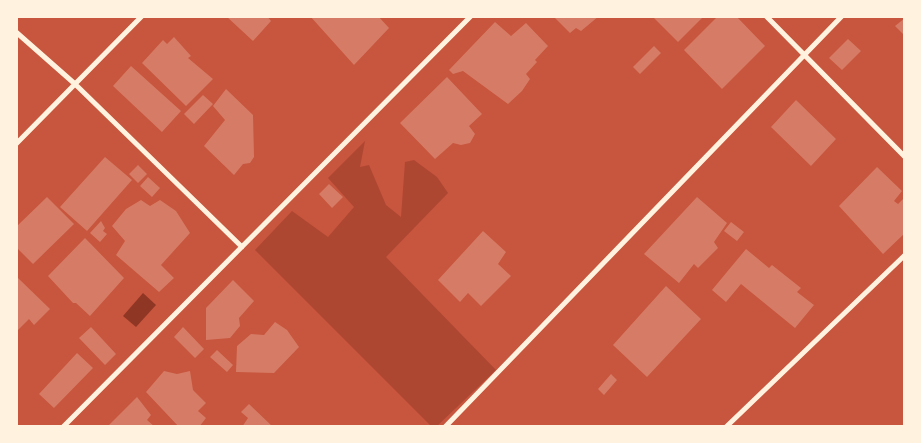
<!DOCTYPE html>
<style>
body{margin:0}
#map{position:relative;width:921px;height:443px;overflow:hidden;background:#c8553d;font-family:"Noto Sans",sans-serif}
canvas{display:block}
.frame{position:absolute;inset:0;border:18px solid #fff3e0;pointer-events:none}
</style>
<div id="map">
<canvas width="921" height="443"></canvas>
<div class="frame"></div>
</div>
<script>
const c = document.querySelector('canvas').getContext('2d');
c.lineJoin = 'round';
function paint(path, color) { c.fillStyle = color; c.fill(path, 'evenodd'); }
const toPath = rows => new Path2D(rows.map(r => 'M' + r).join(''));
function trace(path, color, width, dash) { c.strokeStyle = color; c.lineWidth = width; c.lineCap = dash ? 'butt' : 'round'; c.setLineDash(dash || []); c.stroke(path); }
const green = toPath([
 [365,141,360,167,369,165,386,205,401,217,405,162,414,160,437,177,448,193,386,257,496,370,436,427,432,427,255,250,292,211,328,237,354,207,328,178]
]);
const water = toPath([
 [143,293,156,305,136,327,123,316]
]);
const building = toPath([
 [226,16,267,16,271,21,253,41],
 [310,16,378,16,389,28,354,65],
 [553,16,599,16,581,31,576,28,570,33],
 [652,16,704,16,678,42],
 [718,16,736,16,765,46,722,89,684,50],
 [905,18,905,36,895,26],
 [495,22,511,36,526,23,548,46,535,60,537,62,526,74,530,79,522,91,508,104,463,71,453,74,449,70],
 [174,37,191,56,188,58,213,79,186,106,142,63,163,40,167,44],
 [848,39,861,51,842,70,829,58],
 [654,46,661,53,640,74,633,67],
 [131,66,181,111,162,132,113,86],
 [447,77,482,114,469,126,475,134,470,143,461,145,453,143,435,159,400,123],
 [226,89,253,115,254,157,250,163,243,164,234,175,204,146,225,120,213,106],
 [203,95,213,104,194,124,184,114],
 [796,100,836,139,811,166,771,127],
 [105,157,132,180,87,231,60,207],
 [138,165,147,174,138,183,129,174],
 [877,167,902,191,894,201,898,204,905,197,905,233,883,254,839,206],
 [148,177,160,188,152,197,140,186],
 [329,184,343,197,332,208,319,194],
 [47,197,74,224,33,264,16,247,16,227],
 [697,197,727,223,714,242,718,248,698,268,694,264,679,283,644,254],
 [141,200,150,206,160,200,176,211,190,233,161,265,174,278,159,292,116,255,125,241,112,226,126,209],
 [101,221,105,228,103,231,107,234,100,242,90,233],
 [731,222,744,232,737,241,724,231],
 [483,231,506,252,498,264,511,276,481,306,468,293,460,302,438,280],
 [85,238,124,278,90,316,76,303,73,303,48,276],
 [746,249,769,268,772,265,801,288,797,292,814,305,795,328,741,284,726,302,712,290],
 [17,277,50,309,34,325,29,319,16,332],
 [233,280,254,301,239,318,240,326,230,338,206,340,206,308],
 [666,286,701,319,647,377,613,345],
 [275,322,287,330,299,347,274,373,236,372,237,346,251,334,264,335],
 [91,327,116,354,105,365,79,338],
 [183,327,204,349,195,358,174,337],
 [217,350,233,365,227,372,210,357],
 [77,353,93,368,54,408,39,394],
 [164,371,177,374,190,371,193,390,206,403,198,411,206,418,199,427,179,427,146,392],
 [611,374,617,380,604,395,598,389],
 [137,397,151,415,147,420,155,427,107,427],
 [249,404,273,427,242,427,248,418,241,412]
]);
const minor = toPath([
 [766,16,905,157],
 [16,32,75,84,242,247],
 [16,144,142,16],
 [63,427,471,16],
 [445,427,842,16],
 [726,427,905,255]
]);
paint(green, '#ae4732');
paint(water, '#8f3625');
paint(building, '#d67c66');
trace(minor, '#fff3e0', 5);
</script>
